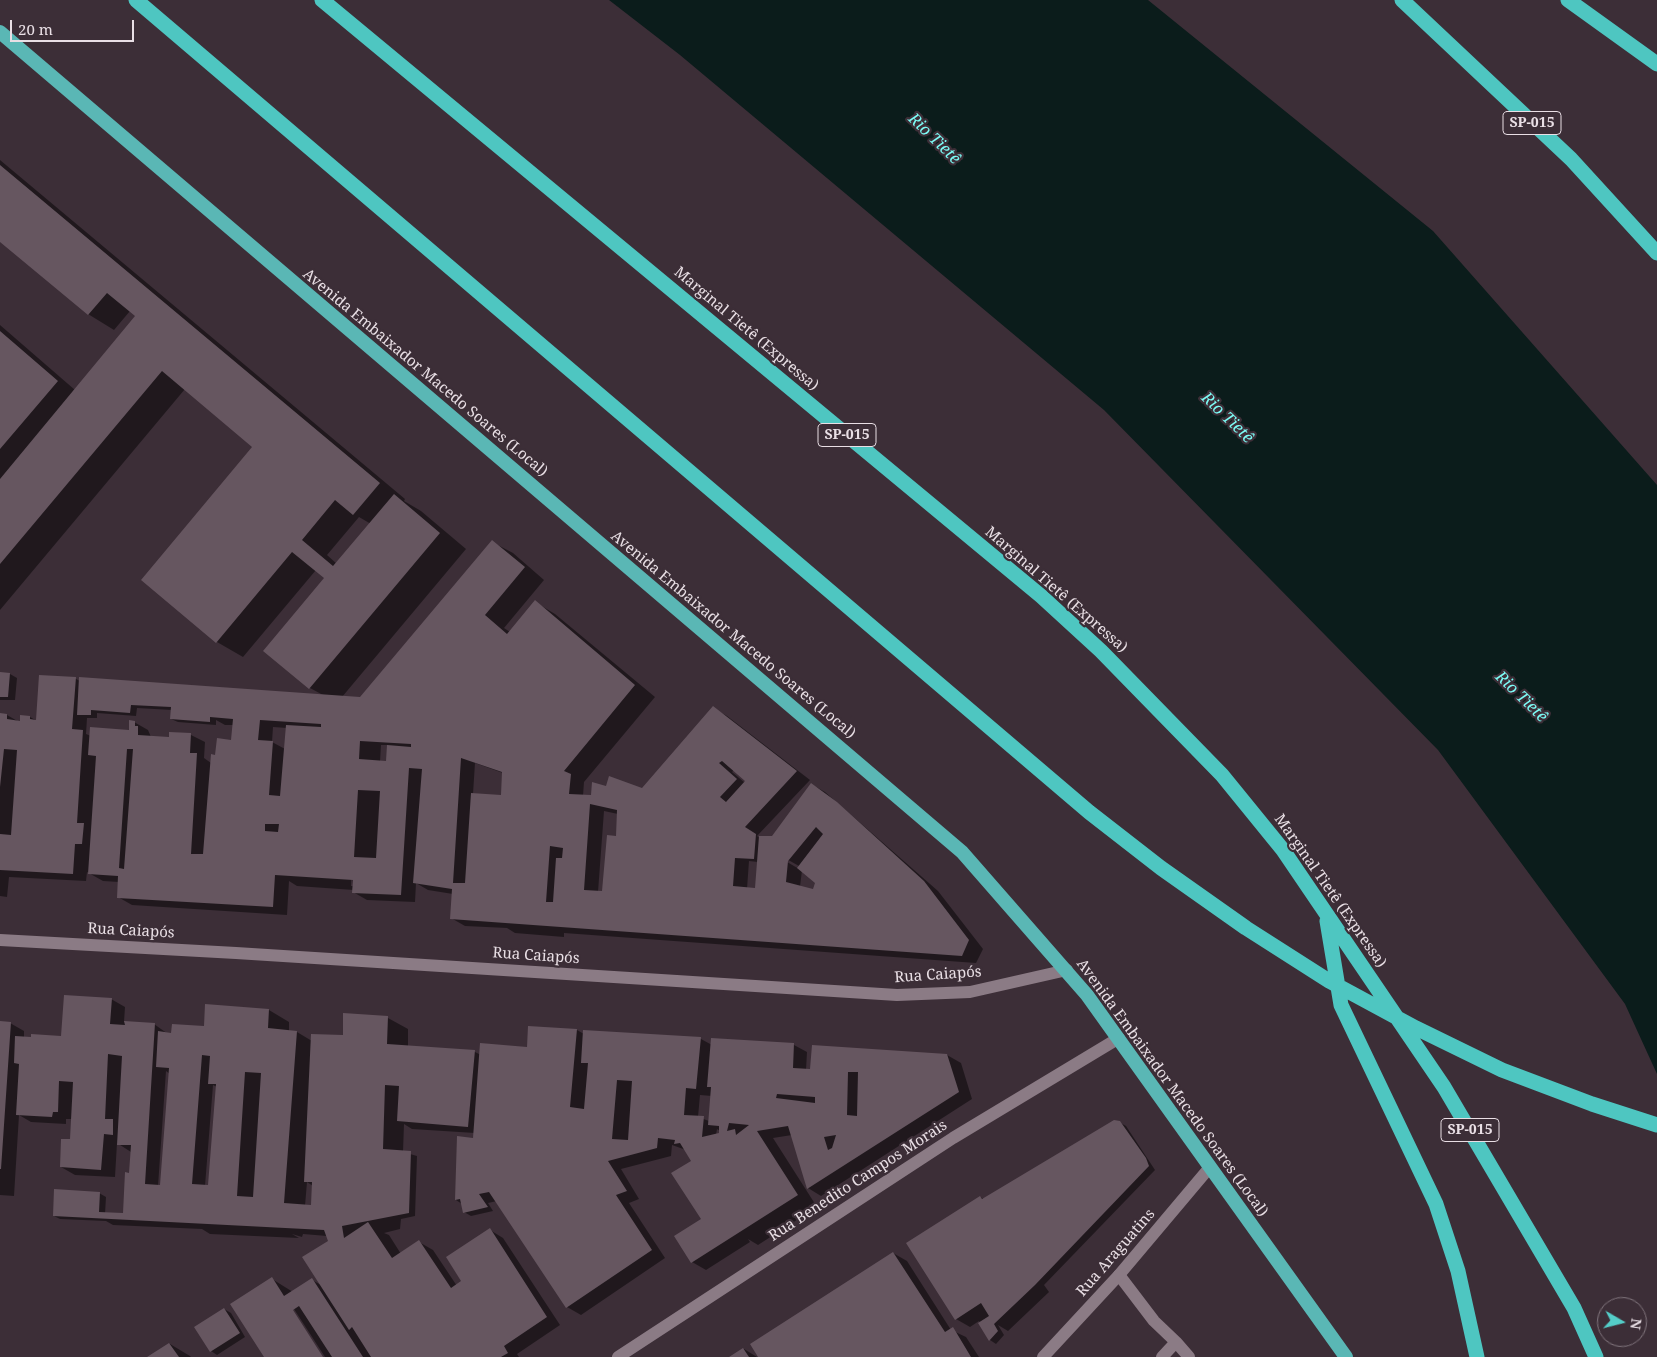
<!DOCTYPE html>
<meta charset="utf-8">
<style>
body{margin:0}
#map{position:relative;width:1657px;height:1357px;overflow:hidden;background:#3c2e37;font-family:"Noto Serif",serif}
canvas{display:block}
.north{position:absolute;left:1597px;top:1297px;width:50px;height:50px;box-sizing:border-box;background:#3c2e37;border:1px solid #81757d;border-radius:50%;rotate:98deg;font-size:14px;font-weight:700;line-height:20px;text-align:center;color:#e9dfe5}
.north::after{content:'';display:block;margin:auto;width:18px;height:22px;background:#54cdc8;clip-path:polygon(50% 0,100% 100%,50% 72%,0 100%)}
.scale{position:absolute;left:10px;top:20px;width:124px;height:22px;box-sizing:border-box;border:2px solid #e9dfe5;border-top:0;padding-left:6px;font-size:15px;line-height:18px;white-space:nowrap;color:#e9dfe5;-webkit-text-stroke:4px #3c2e37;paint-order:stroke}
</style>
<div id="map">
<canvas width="1657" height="1357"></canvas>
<div class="north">N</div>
<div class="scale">20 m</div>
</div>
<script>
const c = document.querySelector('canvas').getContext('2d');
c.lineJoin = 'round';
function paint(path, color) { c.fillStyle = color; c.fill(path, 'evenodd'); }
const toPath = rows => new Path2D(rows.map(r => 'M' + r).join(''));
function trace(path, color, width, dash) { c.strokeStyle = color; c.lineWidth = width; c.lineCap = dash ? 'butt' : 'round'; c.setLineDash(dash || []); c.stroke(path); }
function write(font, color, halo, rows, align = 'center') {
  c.font = font + ' "Noto Serif",serif'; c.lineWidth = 4.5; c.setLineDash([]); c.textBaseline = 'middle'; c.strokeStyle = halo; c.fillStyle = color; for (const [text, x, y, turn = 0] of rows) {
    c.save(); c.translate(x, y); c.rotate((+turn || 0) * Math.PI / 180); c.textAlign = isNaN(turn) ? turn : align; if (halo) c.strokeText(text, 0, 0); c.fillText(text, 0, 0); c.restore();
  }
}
const water = toPath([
 [609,0,1148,0,1433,231,1657,485,1657,1074,1625,1004,1438,750,1104,410,680,55]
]);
const shadow = toPath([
 [0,160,405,499,404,501,421,511,466,549,342,697,360,698,492,542,513,553,544,580,504,628,510,632,535,602,555,614,655,697,584,782,583,796,593,797,612,790,642,789,713,708,727,716,810,780,757,836,760,838,772,837,811,784,825,792,938,891,983,949,976,963,564,933,564,937,515,933,507,928,465,926,451,918,453,894,428,890,416,883,415,902,367,900,353,892,354,890,297,886,289,881,287,915,132,905,118,897,119,882,103,881,87,872,86,881,9,877,7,897,0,896,0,715,7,715,19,722,30,717,37,721,40,676,76,679,80,681,323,695,310,688,265,650,326,578,316,570,243,657,217,642,254,447,185,389,0,610,0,325,75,390,137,316,130,311,114,330,88,314,0,241],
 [359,517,371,524,337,564,327,555],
 [137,708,172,710,171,719,178,722,216,725,216,720,225,725,234,725,233,741,211,763,204,758,205,742,191,735,170,733,170,738,151,737,148,730,134,722,130,731,91,736,86,734,87,718,97,718,97,713,136,716],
 [273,727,287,728,285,749,272,742],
 [381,745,388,745,387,763,380,762],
 [475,763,503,773,502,797,473,794],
 [734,770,746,781,745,783,732,772],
 [604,811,618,814,617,837,603,892,598,892],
 [783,857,799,866,799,869,782,859],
 [749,861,758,862,756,889,747,889],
 [352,863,353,886,351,886],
 [802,870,817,883,814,891,800,887],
 [0,673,10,674,17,678,15,700,0,700],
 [111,999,125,1007,124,1022,154,1024,168,1034,203,1027,269,1010,289,1022,289,1032,297,1032,312,1041,343,1036,388,1018,408,1029,408,1047,475,1052,481,1055,528,1048,530,1027,577,1030,584,1034,701,1039,712,1045,794,1045,807,1052,806,1070,947,1055,961,1063,972,1099,821,1196,808,1188,792,1135,773,1138,817,1207,758,1245,748,1239,750,1242,706,1270,692,1262,702,1219,693,1161,686,1150,672,1145,671,1156,621,1169,639,1199,629,1203,665,1258,581,1315,567,1307,497,1201,488,1203,493,1211,471,1216,464,1212,462,1204,456,1200,459,1138,473,1139,475,1133,412,1129,404,1124,403,1152,417,1156,415,1216,401,1219,400,1229,384,1233,389,1235,401,1254,419,1242,433,1250,457,1286,463,1281,490,1230,503,1238,560,1325,517,1354,519,1357,325,1357,294,1309,291,1309,322,1357,266,1357,272,1279,293,1292,312,1280,321,1285,330,1244,327,1236,303,1234,302,1237,292,1234,299,1238,210,1234,202,1229,113,1225,106,1221,60,1219,54,1216,99,1193,106,1197,105,1214,124,1215,130,1174,131,1152,117,1143,115,1177,75,1175,61,1167,72,1141,73,1119,66,1119,66,1124,31,1122,19,1115,14,1196,0,1195,0,1022,10,1023,24,1031,24,1038,63,1037],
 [166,1071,170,1074,162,1187,158,1186],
 [213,1085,217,1087,209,1186,205,1186],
 [700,1095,712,1096,709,1121,698,1117],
 [717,1129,723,1133,716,1135],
 [307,1182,313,1186,312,1206,305,1206],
 [1119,1122,1126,1126,1155,1170,1044,1285,1049,1292,1008,1331,998,1325,1004,1335,996,1344,990,1340,979,1321,970,1327,956,1319,980,1197,984,1199],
 [893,1253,907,1261,951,1330,966,1337,979,1357,760,1357],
 [224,1309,231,1313,245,1337,217,1355,211,1351],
 [170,1344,190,1356,191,1357,149,1357],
 [744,1349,757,1357,731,1357]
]);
const building = toPath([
 [0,165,380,483,353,515,335,500,302,540,333,566,394,494,440,533,309,689,263,651,324,578,292,552,216,643,141,580,252,447,162,371,0,564,0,479,135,316,107,293,88,315,0,242],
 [0,331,58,381,0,449],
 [492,540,525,567,485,615,507,634,535,600,635,685,564,771,571,774,569,794,591,795,592,782,606,786,609,776,642,788,713,706,797,771,745,827,756,834,754,859,735,858,733,886,755,888,759,836,772,836,811,783,837,802,924,881,969,940,962,956,450,919,452,889,413,883,422,769,409,768,401,895,352,893,353,880,275,875,273,907,135,899,117,898,118,876,88,874,96,756,88,755,90,727,129,730,129,720,135,721,135,726,138,726,138,735,169,737,169,732,191,733,190,753,197,753,191,854,203,854,211,754,215,755,217,738,231,740,233,719,210,717,210,722,170,719,171,707,131,705,130,713,91,710,91,715,77,715,79,677,360,697],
 [260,720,321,724,321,727,286,725,280,796,269,795,273,741,258,740],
 [360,741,411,744,411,747,387,745,386,761,359,759],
 [127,749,133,749,124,869,119,868],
 [461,758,502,772,501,795,471,793,465,883,453,883],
 [722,761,745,781,726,802,720,797,737,779,719,763],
 [358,790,380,791,376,858,354,857],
 [590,804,617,810,616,836,607,835,602,891,584,890],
 [265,824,279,824,278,832,265,831],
 [816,827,823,834,797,868,815,883,813,889,786,882,788,861],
 [550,846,563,848,562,858,556,858,553,902,546,902],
 [0,672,10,673,8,697,0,697],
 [39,675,76,677,72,729,83,730,77,823,84,823,82,844,75,844,73,874,0,870,0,834,11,835,17,750,4,749,0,787,0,713,7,714,7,719,20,721,20,715,30,716,30,719,36,720],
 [64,995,112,998,110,1024,125,1025,124,1021,155,1023,145,1184,160,1185,169,1068,156,1067,158,1031,171,1033,172,1024,204,1026,205,1004,269,1009,268,1028,297,1031,284,1203,311,1205,312,1182,304,1182,311,1034,343,1035,343,1013,388,1016,387,1044,475,1050,468,1127,397,1121,399,1086,385,1085,383,1149,411,1151,409,1213,342,1226,344,1238,368,1222,392,1258,419,1240,451,1288,461,1281,446,1257,490,1228,547,1317,504,1346,508,1353,501,1357,371,1357,352,1327,349,1330,302,1257,328,1241,324,1230,53,1216,54,1189,100,1192,99,1212,123,1213,125,1172,129,1173,131,1145,117,1145,122,1056,108,1054,105,1119,113,1119,113,1135,104,1134,101,1170,60,1167,61,1139,70,1139,73,1082,59,1081,58,1112,53,1112,52,1117,16,1115,19,1064,14,1063,15,1036,31,1037,31,1034,61,1036],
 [202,1055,210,1056,208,1084,216,1084,208,1185,192,1184],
 [245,1072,261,1073,253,1197,237,1196],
 [0,1021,11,1022,1,1169,0,1169],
 [528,1026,577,1029,570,1107,584,1109,588,1063,581,1063,583,1030,701,1037,696,1089,686,1088,684,1115,704,1116,702,1137,719,1133,719,1126,708,1125,711,1087,707,1087,711,1038,794,1043,793,1068,810,1069,812,1045,947,1054,959,1092,807,1189,788,1126,757,1131,798,1195,691,1263,674,1236,701,1219,671,1173,691,1161,680,1143,674,1144,675,1140,658,1138,657,1148,608,1161,627,1191,616,1195,652,1250,566,1308,489,1192,479,1194,488,1207,463,1213,460,1199,455,1200,457,1136,473,1138,480,1043,527,1047],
 [848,1072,858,1072,857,1116,847,1115],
 [617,1080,632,1081,628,1140,612,1139],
 [777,1094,815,1097,815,1103,776,1098],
 [729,1123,749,1125,736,1135,735,1129,727,1131],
 [836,1135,832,1148,828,1150,824,1137],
 [1114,1120,1120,1121,1146,1158,1149,1166,1035,1285,994,1324,998,1331,989,1341,978,1323,989,1316,981,1303,955,1320,906,1243,980,1196,982,1199],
 [893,1252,945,1332,953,1327,971,1357,758,1357,750,1344],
 [272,1277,284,1296,312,1278,363,1357,332,1357,299,1306,293,1310,323,1357,264,1357,230,1304],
 [224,1308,240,1333,210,1352,194,1327],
 [169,1343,179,1357,147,1357],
 [743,1348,749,1357,729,1357]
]);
const service = toPath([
 [1119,1275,1154,1321,1176,1342,1162,1357],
 [1176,1342,1189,1357]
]);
const minor = toPath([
 [0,940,236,953,897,995,970,992,1067,970],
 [618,1357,953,1138,1119,1038],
 [1043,1357,1119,1275,1210,1167]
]);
const trunk = toPath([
 [0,32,962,852,1087,995,1346,1357]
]);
const motorway = toPath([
 [136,0,1089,812,1161,868,1246,928,1329,981,1416,1028,1502,1070,1592,1104,1657,1125],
 [322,0,1041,596,1101,651,1222,775,1283,850,1444,1087,1574,1308,1596,1357],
 [1402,0,1571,159,1657,253],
 [1568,0,1657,64],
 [1327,921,1341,1005,1436,1204,1458,1271,1477,1357]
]);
const shields = [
 [1532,123,58],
 [847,435,58],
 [1470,1130,58]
];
const shieldNames = [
 ["SP-015",1532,123],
 ["SP-015",847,435],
 ["SP-015",1470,1130]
];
const streetNames = [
 ["Marginal Tietê (Expressa)",746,329,40],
 ["Avenida Embaixador Macedo Soares (Local)",425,373,40],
 ["Marginal Tietê (Expressa)",1056,590,41],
 ["Avenida Embaixador Macedo Soares (Local)",733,635,40],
 ["Marginal Tietê (Expressa)",1330,891,55],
 ["Rua Caiapós",131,931,3],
 ["Rua Caiapós",536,956,4],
 ["Rua Caiapós",938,975,-4],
 ["Avenida Embaixador Macedo Soares (Local)",1172,1088,54],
 ["Rua Benedito Campos Morais",858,1181,-33],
 ["Rua Araguatins",1116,1253,-49]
];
const waterNames = [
 ["Rio Tietê",934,139,44],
 ["Rio Tietê",1227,418,44],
 ["Rio Tietê",1521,697,44]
];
paint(water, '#0b1c1b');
paint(shadow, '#0007');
paint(building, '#665660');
trace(service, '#8b7b85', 12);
trace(minor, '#8b7b85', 12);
trace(trunk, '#5ab7b5', 14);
trace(motorway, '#4ec6c1', 15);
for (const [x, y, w] of shields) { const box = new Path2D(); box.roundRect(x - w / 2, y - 11.5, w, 23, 4); c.fillStyle = '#3c2e37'; c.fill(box); trace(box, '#e9dfe5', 1); }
write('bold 14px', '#e9dfe5', null, shieldNames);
write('15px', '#e9dfe5', '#3c2e37', streetNames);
write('italic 16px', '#7cfcf6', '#3c2e37', waterNames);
</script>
